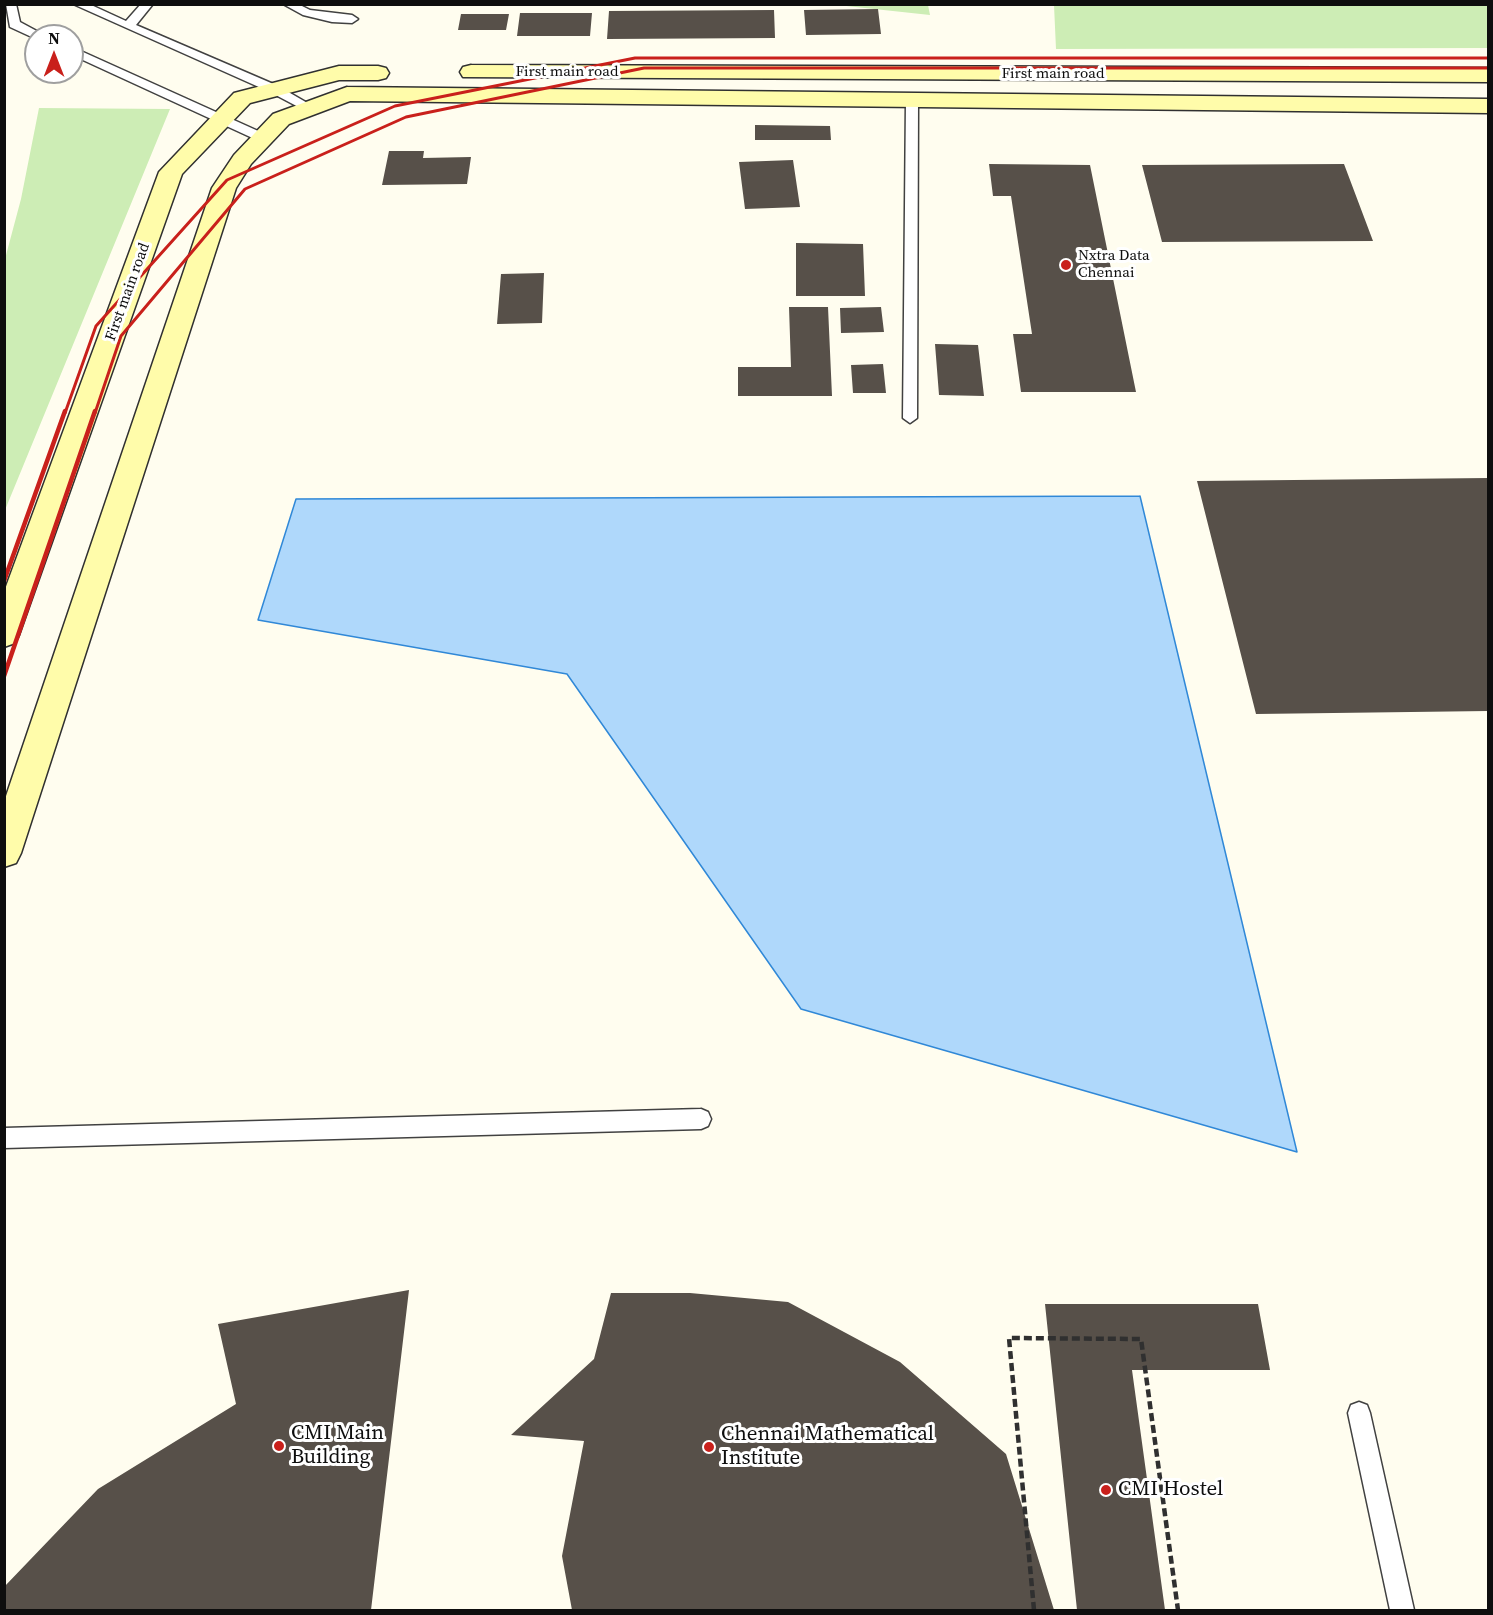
<!DOCTYPE html>
<style>
body{margin:0}
#map{position:relative;width:1493px;height:1615px;overflow:hidden;background:#fffdef;font-family:"Source Serif 4",serif}
canvas{display:block}
.frame{position:absolute;inset:0;border:6px solid #0e0e0e;pointer-events:none}
.north{position:absolute;left:24px;top:24px;width:60px;height:60px;box-sizing:border-box;background:#fff;border:2px solid #9f9f9f;border-radius:50%;rotate:0deg;font-size:16px;font-weight:700;line-height:24px;text-align:center;color:#0e0e0e}
.north::after{content:'';display:block;margin:auto;width:21px;height:27px;background:#c9201b;clip-path:polygon(50% 0,100% 100%,50% 72%,0 100%)}
</style>
<div id="map">
<canvas width="1493" height="1615"></canvas>
<div class="frame"></div>
<div class="north">N</div>
</div>
<script>
const c = document.querySelector('canvas').getContext('2d');
c.lineJoin = 'round';
function paint(path, color) { c.fillStyle = color; c.fill(path, 'evenodd'); }
const toPath = rows => new Path2D(rows.map(r => 'M' + r).join(''));
function trace(path, color, width, dash) { c.strokeStyle = color; c.lineWidth = width; c.lineCap = dash ? 'butt' : 'round'; c.setLineDash(dash || []); c.stroke(path); }
function write(font, color, halo, rows, align = 'center') {
  c.font = font + ' "Source Serif 4",serif'; c.lineWidth = 6; c.setLineDash([]); c.textBaseline = 'middle'; c.strokeStyle = halo; c.fillStyle = color; for (const [text, x, y, turn = 0] of rows) {
    c.save(); c.translate(x, y); c.rotate((+turn || 0) * Math.PI / 180); c.textAlign = isNaN(turn) ? turn : align; if (halo) c.strokeText(text, 0, 0); c.fillText(text, 0, 0); c.restore();
  }
}
const green = toPath([
 [837,5,928,5,930,15],
 [1054,5,1488,5,1488,48,1056,49],
 [39,108,170,109,5,510,5,259,21,199]
]);
const water = toPath([
 [1140,496,1297,1152,801,1009,567,674,258,620,296,499,1140,496]
]);
const building = toPath([
 [878,9,881,34,806,35,804,10],
 [774,10,775,38,607,39,609,11],
 [520,13,592,13,590,36,517,36],
 [461,14,509,14,506,30,458,30],
 [755,125,830,126,831,140,755,140],
 [389,151,424,151,423,158,471,157,467,184,382,185],
 [793,160,800,207,745,209,739,162],
 [989,164,1090,165,1136,392,1021,392,1013,334,1032,334,1011,196,993,196],
 [1344,164,1373,241,1162,242,1142,165],
 [796,243,863,244,865,296,796,296],
 [544,273,542,323,497,324,501,274],
 [789,307,828,307,832,396,738,396,738,367,791,367],
 [881,307,884,332,841,333,840,308],
 [935,344,978,345,984,396,939,395],
 [883,364,886,393,853,393,851,365],
 [1488,478,1488,711,1256,714,1197,481],
 [409,1290,371,1610,4,1610,4,1587,98,1489,236,1404,218,1324],
 [611,1293,690,1293,788,1302,900,1362,1006,1454,1054,1610,572,1610,562,1556,584,1441,511,1435,594,1359],
 [1045,1304,1258,1304,1270,1370,1132,1370,1165,1610,1077,1610]
]);
const path = toPath([
 [1034,1610,1009,1338,1141,1339,1178,1610]
]);
const lane = toPath([
 [6,4,16,4,20,22,46,36,36,36,36,39,10,27,6,4],
 [73,4,89,4,126,21,141,4,153,4,136,25,278,86,316,108,310,112,306,111,270,92,73,4],
 [283,4,298,4,310,10,352,15,358,19,352,23,332,22,303,15,283,4],
 [72,47,267,135,269,138,267,141,259,141,72,55,72,47],
 [912,96,918,100,917,418,910,423,903,418,906,100,912,96],
 [701,1109,708,1112,711,1119,708,1126,701,1129,4,1148,4,1128,701,1109],
 [1359,1402,1367,1405,1370,1413,1414,1610,1390,1610,1348,1413,1351,1405,1359,1402]
]);
const secondary = toPath([
 [471,65,1488,68,1488,82,463,77,460,72,463,67,471,65],
 [339,66,378,66,386,68,389,73,386,78,378,80,339,80,250,103,182,174,19,635,15,643,4,647,4,592,159,172,234,93,339,66],
 [347,87,1488,99,1488,113,350,101,289,124,251,164,236,188,21,853,16,863,4,867,4,802,212,188,234,155,273,114,347,87]
]);
const railFar1 = toPath([
 [65,413,96,326,227,180,395,106,635,58,1488,58],
 [95,413,121,336,245,189,406,117,644,68,1488,68]
]);
const rail = toPath([
 [4,581,65,411],
 [4,676,95,411]
]);
const markers = [
 [1066,265,6,"#c9201b"],
 [279,1446,6,"#c9201b"],
 [709,1447,6,"#c9201b"],
 [1106,1490,6,"#c9201b"]
];
const farStreetnames = [
 ["First main road",567,72],
 ["First main road",1053,74],
 ["First main road",128,292,-70]
];
const farPoinames = [
 ["Nxtra Data",1078,256],
 ["Chennai",1078,273]
];
const nearPoinames = [
 ["CMI Main",291,1434],
 ["Building",291,1458],
 ["Chennai Mathematical",721,1435],
 ["Institute",721,1459],
 ["CMI Hostel",1118,1490]
];
paint(green, '#cdedb5');
paint(water, '#afd8fb');
trace(water, '#3088d7', 1.5);
paint(building, '#575049');
trace(lane, '#414141', 3);
trace(secondary, '#303030', 3);
trace(path, '#303030', 4.5, [8, 4]);
paint(lane, '#fff');
paint(secondary, '#fffcaa');
trace(railFar1, '#c9201b', 3);
trace(rail, '#c9201b', 4.5);
for (const [x, y, r, color] of markers) { const dot = new Path2D(); dot.arc(x, y, r, 0, 2 * Math.PI); c.fillStyle = color; c.fill(dot); trace(dot, '#fff', 2); }
write('15px', '#0e0e0e', '#fff', farStreetnames);
write('15px', '#0e0e0e', '#fff', farPoinames, 'left');
write('21px', '#0e0e0e', '#fff', nearPoinames, 'left');
</script>
